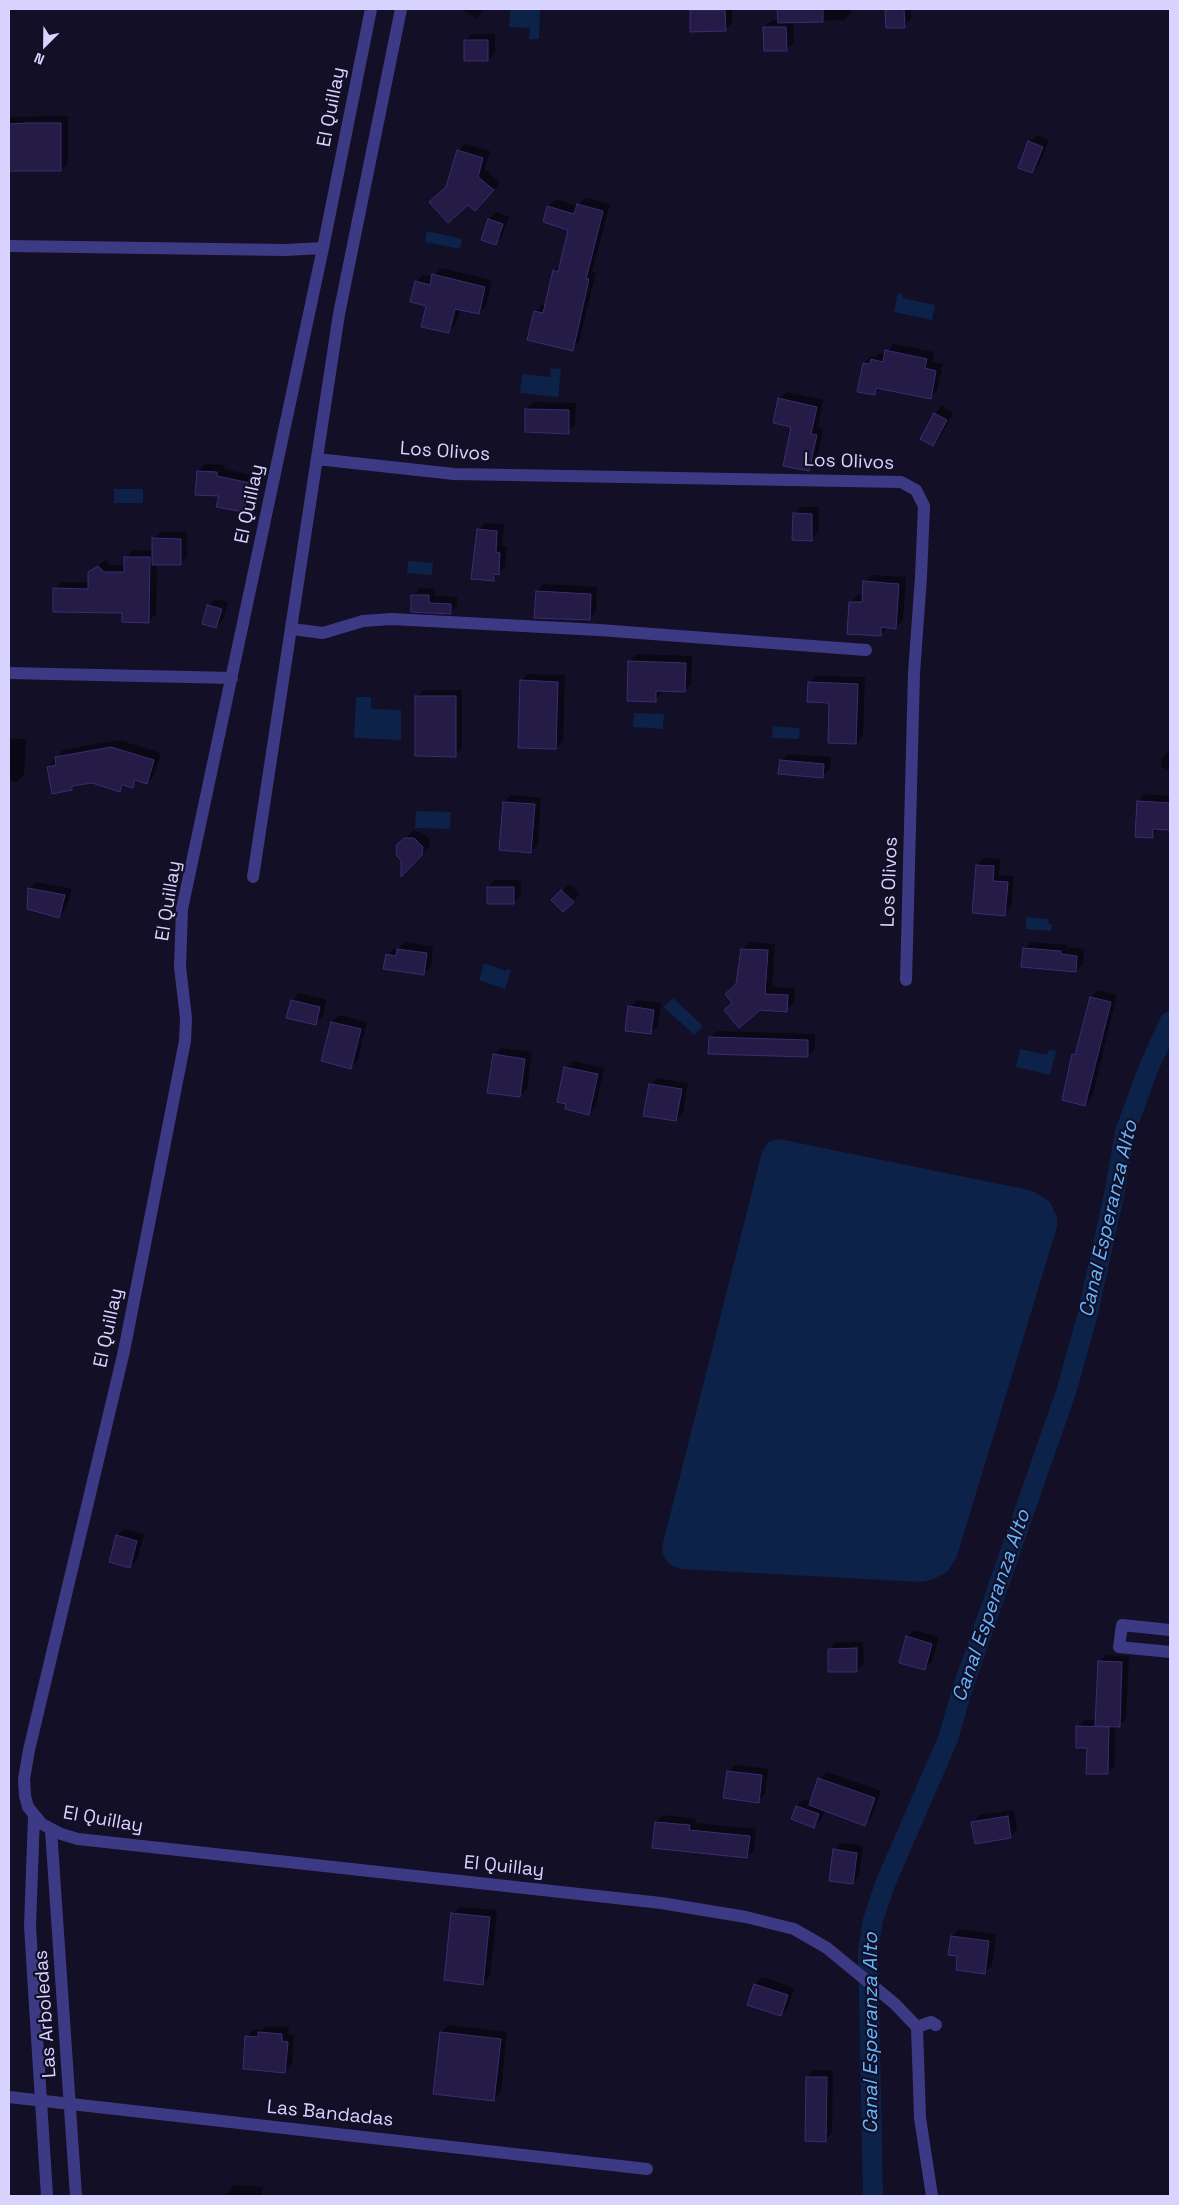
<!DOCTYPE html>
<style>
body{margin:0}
#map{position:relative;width:1179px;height:2205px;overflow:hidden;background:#130f26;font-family:"Space Grotesk",sans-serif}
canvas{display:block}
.frame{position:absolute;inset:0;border:10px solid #d9d4ff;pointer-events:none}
.north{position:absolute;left:20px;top:20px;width:50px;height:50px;-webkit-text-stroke:4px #130f26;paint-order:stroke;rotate:203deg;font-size:14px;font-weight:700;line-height:20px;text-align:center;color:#d9d4ff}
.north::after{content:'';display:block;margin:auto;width:18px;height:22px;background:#d9d4ff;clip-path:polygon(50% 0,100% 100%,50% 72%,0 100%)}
</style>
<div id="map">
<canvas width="1179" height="2205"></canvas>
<div class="frame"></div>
<div class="north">N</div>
</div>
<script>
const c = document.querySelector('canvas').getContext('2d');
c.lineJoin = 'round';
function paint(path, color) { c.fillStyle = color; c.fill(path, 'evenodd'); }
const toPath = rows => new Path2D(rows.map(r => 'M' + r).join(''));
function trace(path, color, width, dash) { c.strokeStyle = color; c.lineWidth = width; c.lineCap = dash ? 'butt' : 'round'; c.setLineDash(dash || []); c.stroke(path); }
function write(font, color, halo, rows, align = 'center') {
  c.font = font + ' "Space Grotesk",sans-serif'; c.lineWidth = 4.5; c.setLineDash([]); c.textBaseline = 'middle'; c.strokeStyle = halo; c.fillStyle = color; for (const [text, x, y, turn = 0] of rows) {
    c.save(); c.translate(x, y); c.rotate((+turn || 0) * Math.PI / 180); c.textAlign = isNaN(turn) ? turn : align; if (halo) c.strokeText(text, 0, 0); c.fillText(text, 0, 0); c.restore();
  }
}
const water = toPath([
 [510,9,540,9,539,39,529,39,530,28,509,27],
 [427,231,462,239,460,249,425,242],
 [898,293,903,294,902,298,935,305,932,320,894,312],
 [551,368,561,369,558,397,520,393,522,374,550,377],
 [114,489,143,489,143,503,114,503],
 [408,561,433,563,432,575,407,573],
 [356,697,371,697,371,709,401,710,401,740,354,738],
 [634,713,664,714,663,729,633,727],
 [773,726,800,728,799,739,772,738],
 [416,811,451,812,450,829,415,828],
 [1026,917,1049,919,1048,923,1052,924,1051,931,1026,929],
 [484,963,506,971,507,969,511,970,505,989,479,980],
 [673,998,703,1026,694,1035,664,1007],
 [1020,1049,1047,1055,1049,1050,1056,1051,1050,1075,1016,1067],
 [779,1139,1029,1190,1036,1193,1050,1202,1057,1217,1057,1227,957,1556,948,1571,932,1580,921,1582,680,1569,669,1564,663,1554,662,1547,762,1152,768,1142]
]);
const shadow = toPath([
 [462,9,484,9,476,18],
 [693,9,732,9,732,23,725,30,691,11],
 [778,9,851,9,851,13,844,20,793,22,794,43,786,50,764,27,772,20,779,20],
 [888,9,911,9,911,19,904,26,886,11],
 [472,34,495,34,495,53,488,60,465,41],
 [68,116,68,163,61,170,9,170,9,117],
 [1037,135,1049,140,1039,165,1032,172,1029,142],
 [465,144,490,151,485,169,500,183,482,203,448,187,458,151],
 [585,198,610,204,592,272,596,272,579,342,572,349,535,312,542,305,546,306,554,271,561,264,569,229,548,207,556,199,578,206],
 [497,212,509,217,502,236,495,243,483,239,489,219],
 [441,268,492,280,486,306,479,313,460,308,456,324,449,332,427,305,416,282,423,275,433,277],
 [893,344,934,352,932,362,943,364,937,390,930,398,881,388,874,394,864,363,871,356,875,357,879,353,886,354],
 [786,392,823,400,818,427,823,428,816,463,809,470,792,426,779,399],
 [534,402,576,403,575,425,568,432,526,409],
 [942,406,953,413,940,437,933,444,921,438,935,413],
 [205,464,224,465,224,469,256,476,250,503,243,510,220,495,198,471],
 [801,507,819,507,818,532,811,540,794,514],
 [485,523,504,524,502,546,507,546,505,566,494,579,472,578,478,530],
 [161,532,187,532,187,557,180,564,157,564,156,614,149,621,54,589,62,582,89,582,89,572,106,560,111,565,126,565,126,558,133,550,154,551,154,539],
 [872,575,906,577,903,620,896,627,888,627,880,634,851,602,858,595,864,595,865,582],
 [544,584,597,587,596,612,589,619,537,592],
 [420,588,435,589,435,596,457,597,457,606,450,613,413,596],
 [216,599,228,602,223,620,216,627,209,606],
 [636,654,692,656,691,684,684,691,663,690,655,701,629,662],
 [528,674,565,675,563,741,556,748,521,681],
 [816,676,865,677,863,736,856,743,831,702,809,683],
 [424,690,462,690,462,748,455,755,417,697],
 [9,739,26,739,24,775,17,782,9,781],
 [119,740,161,753,154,776,147,783,139,780,132,787,126,785,120,790,92,782,76,784,72,789,49,767,63,750],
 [1170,748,1170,771,1162,767,1161,759],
 [788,754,831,757,830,769,823,776,781,761],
 [1145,794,1170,796,1170,828,1159,828,1152,836,1138,801],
 [511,795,541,798,538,845,530,852,504,802],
 [413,831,421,832,430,840,429,847,403,874,403,861,398,844],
 [984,858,1000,859,999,875,1014,876,1011,907,1004,914,977,865],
 [495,880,521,880,521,895,514,902,488,887],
 [36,882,72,889,66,909,59,916,29,889],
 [569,884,580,894,563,911,553,900],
 [405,942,433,947,431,967,423,974,387,955,394,948,399,948],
 [750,942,775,944,772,987,795,988,794,1003,786,1010,760,1009,733,1002,742,949],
 [1031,942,1067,945,1067,948,1084,949,1083,964,1076,971,1024,949],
 [1098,990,1117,995,1092,1097,1085,1104,1073,1055,1078,1050,1091,997],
 [299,993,326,1000,323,1016,315,1024,288,1017,292,1000],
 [637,1000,661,1003,658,1026,650,1033,630,1007],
 [339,1015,367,1022,358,1060,351,1067,332,1022],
 [717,1031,815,1034,815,1049,807,1056,710,1038],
 [501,1048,532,1052,527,1089,519,1096,494,1055],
 [573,1061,604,1068,596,1106,589,1113,566,1068],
 [657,1078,688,1083,683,1113,676,1120,650,1085],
 [124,1529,144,1534,137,1560,129,1567,117,1536],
 [914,1630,939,1637,932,1662,924,1669,907,1637],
 [836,1642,863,1642,864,1663,856,1671,829,1649],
 [1106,1655,1129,1656,1126,1719,1119,1726,1115,1726,1115,1766,1108,1773,1088,1747,1078,1727,1085,1720,1097,1720,1099,1662],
 [735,1765,768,1769,765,1794,758,1801,728,1772],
 [827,1772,881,1791,871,1818,864,1825,825,1810,821,1820,814,1827,797,1806,804,1799,811,1802,819,1779],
 [1014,1810,1017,1830,1010,1837,973,1822,980,1815],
 [663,1815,696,1819,695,1823,756,1829,754,1850,747,1857,656,1822],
 [841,1843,863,1846,859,1876,852,1883,834,1850],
 [459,1907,497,1910,490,1976,483,1983,452,1914],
 [959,1929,996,1934,992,1966,984,1973,959,1955,952,1936],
 [762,1977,794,1988,788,2008,781,2015,755,1984],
 [449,2025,507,2032,501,2092,494,2100,441,2032],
 [267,2026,289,2027,288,2034,294,2035,292,2064,285,2071,247,2037,254,2029,262,2030],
 [814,2070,833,2070,832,2133,825,2140,807,2077],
 [234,2185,263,2187,262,2196,225,2196]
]);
const canal = toPath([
 [873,2196,868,1951,873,1920,885,1884,948,1739,962,1690,1067,1389,1087,1317,1114,1195,1125,1132,1149,1067,1170,1021]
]);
const building = toPath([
 [777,9,823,9,823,22,778,23,777,9],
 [904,9,905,28,886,28,885,10,904,9],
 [690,10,725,10,726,31,690,32,690,10],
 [763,27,786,27,787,51,764,51,763,27],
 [464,40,488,40,488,61,464,61,464,40],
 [27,123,61,123,61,171,9,171,9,124,27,123],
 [1028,141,1043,147,1032,173,1018,168,1028,141],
 [457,150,483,158,478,177,494,190,475,211,468,205,448,223,429,202,446,187,457,150],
 [577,204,603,211,586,279,589,279,573,351,527,340,534,311,543,313,553,270,558,272,568,230,543,222,547,206,574,214,577,204],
 [488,219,503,224,496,245,481,240,488,219],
 [432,274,485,287,479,314,455,309,449,333,421,327,426,306,410,302,415,281,430,285,432,274],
 [885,350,927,359,925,368,936,371,931,399,876,388,875,395,857,392,863,363,870,364,871,359,883,362,885,350],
 [778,398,817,407,811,434,817,435,809,471,783,466,791,427,773,423,778,398],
 [525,409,569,410,569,434,525,432,525,409],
 [934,413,947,420,933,446,920,439,934,413],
 [197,471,217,472,217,476,250,483,244,512,216,507,219,496,195,495,197,471],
 [793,513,812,514,812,541,792,540,793,513],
 [477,529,497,531,496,552,500,553,499,575,494,574,494,581,471,579,477,529],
 [152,538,181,539,181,565,152,565,152,538],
 [124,557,150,557,149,623,122,622,122,613,53,612,53,588,88,589,88,572,98,566,104,572,124,572,124,557],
 [863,581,899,584,896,629,881,627,881,636,847,634,849,602,862,602,863,581],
 [536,591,591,594,590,620,534,618,536,591],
 [411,595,429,595,429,603,451,604,451,614,411,612,411,595],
 [207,605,222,609,216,628,202,624,207,605],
 [628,661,686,663,685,692,656,691,656,702,627,701,628,661],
 [520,680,558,682,556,749,518,748,520,680],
 [808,682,858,684,856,744,828,743,829,703,807,702,808,682],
 [415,696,456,696,456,757,415,756,415,696],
 [111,747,154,760,147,784,135,780,133,788,122,785,120,792,92,783,72,786,72,790,52,794,47,767,56,765,55,757,111,747],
 [780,760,824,764,823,778,778,774,780,760],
 [1137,801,1170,803,1170,830,1153,829,1153,838,1135,837,1137,801],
 [503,802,535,804,531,853,499,850,503,802],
 [405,838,414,838,423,847,422,855,401,877,401,861,396,854,397,844,405,838],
 [976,865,994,866,993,881,1008,882,1005,916,972,913,976,865],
 [487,887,514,887,514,904,487,904,487,887],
 [28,888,65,895,59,918,27,909,28,888],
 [561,890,574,902,563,912,551,900,561,890],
 [1023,948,1061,951,1061,954,1077,956,1076,972,1021,967,1023,948],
 [397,949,427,953,424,975,383,969,386,954,396,956,397,949],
 [741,949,768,950,765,994,788,995,787,1012,760,1010,739,1028,724,1010,732,1003,725,994,736,984,741,949],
 [1090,997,1111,1002,1085,1106,1062,1100,1072,1054,1075,1055,1090,997],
 [291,1000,320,1007,316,1025,286,1018,291,1000],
 [628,1006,654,1010,651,1034,625,1031,628,1006],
 [331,1022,361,1029,351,1069,321,1061,331,1022],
 [709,1037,808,1040,808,1057,708,1054,709,1037],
 [493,1054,525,1059,520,1097,487,1093,493,1054],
 [564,1067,598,1074,589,1115,565,1109,566,1104,557,1102,564,1067],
 [649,1084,682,1089,676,1121,643,1116,649,1084],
 [116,1535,137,1541,130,1568,109,1562,116,1535],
 [906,1636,932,1644,925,1670,899,1663,906,1636],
 [857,1648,857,1672,828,1672,828,1649,857,1648],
 [1098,1661,1122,1662,1120,1727,1095,1726,1098,1661],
 [1076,1726,1109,1727,1108,1774,1086,1774,1087,1748,1076,1748,1076,1726],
 [727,1771,762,1775,759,1803,723,1798,727,1771],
 [818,1778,875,1798,865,1826,809,1805,818,1778],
 [796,1806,819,1814,814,1828,791,1819,796,1806],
 [1008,1816,1011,1838,975,1844,971,1822,1008,1816],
 [655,1822,690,1825,689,1830,750,1836,747,1858,652,1848,655,1822],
 [833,1849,857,1853,853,1884,829,1881,833,1849],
 [451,1913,490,1917,483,1985,444,1980,451,1913],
 [951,1936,989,1941,985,1974,956,1970,957,1956,948,1955,951,1936],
 [754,1984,788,1995,781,2016,747,2005,754,1984],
 [258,2032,282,2034,282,2041,288,2042,285,2073,243,2069,245,2036,258,2037,258,2032],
 [440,2032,501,2039,494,2101,433,2094,440,2032],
 [806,2077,827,2077,826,2142,805,2141,806,2077]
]);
const street = toPath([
 [371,9,323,248,182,909,180,967,186,1018,185,1041,124,1351,29,1750,24,1779,25,1796,28,1807,42,1824,61,1834,78,1839,661,1903,746,1917,794,1929,827,1948,895,2004,917,2027,931,2022,936,2025],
 [9,246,285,250,323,248],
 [317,459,454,474,901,482,916,490,924,506,921,577,914,673,906,980],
 [292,629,323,633,363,621,391,619,599,630,866,650],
 [9,673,232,678],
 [253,877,339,314,401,9],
 [1170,1630,1122,1625,1119,1647,1170,1652],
 [34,1816,30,1926,47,2196],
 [51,1830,76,2196],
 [917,2027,920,2118,932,2196],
 [9,2097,647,2169]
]);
const streetNames = [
 ["El Quillay",332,107,-79],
 ["Los Olivos",445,452,4],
 ["Los Olivos",849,462,2],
 ["El Quillay",250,504,-78],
 ["Los Olivos",890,882,-88],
 ["El Quillay",169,901,-81],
 ["El Quillay",109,1328,-78],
 ["El Quillay",103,1820,10],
 ["El Quillay",504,1867,6],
 ["Las Arboledas",46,2014,-94],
 ["Las Bandadas",330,2114,6]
];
const waterNames = [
 ["Canal Esperanza Alto",1109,1219,-77],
 ["Canal Esperanza Alto",992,1606,-71],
 ["Canal Esperanza Alto",872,2033,-90]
];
paint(water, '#0c2248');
paint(shadow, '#0007');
trace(canal, '#0c2248', 20);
paint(building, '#241b47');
trace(building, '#3b2d73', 1);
trace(street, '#3d3a85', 12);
write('19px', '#d9d4ff', '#130f26', streetNames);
write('italic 20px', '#62b6ff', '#130f26', waterNames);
</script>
